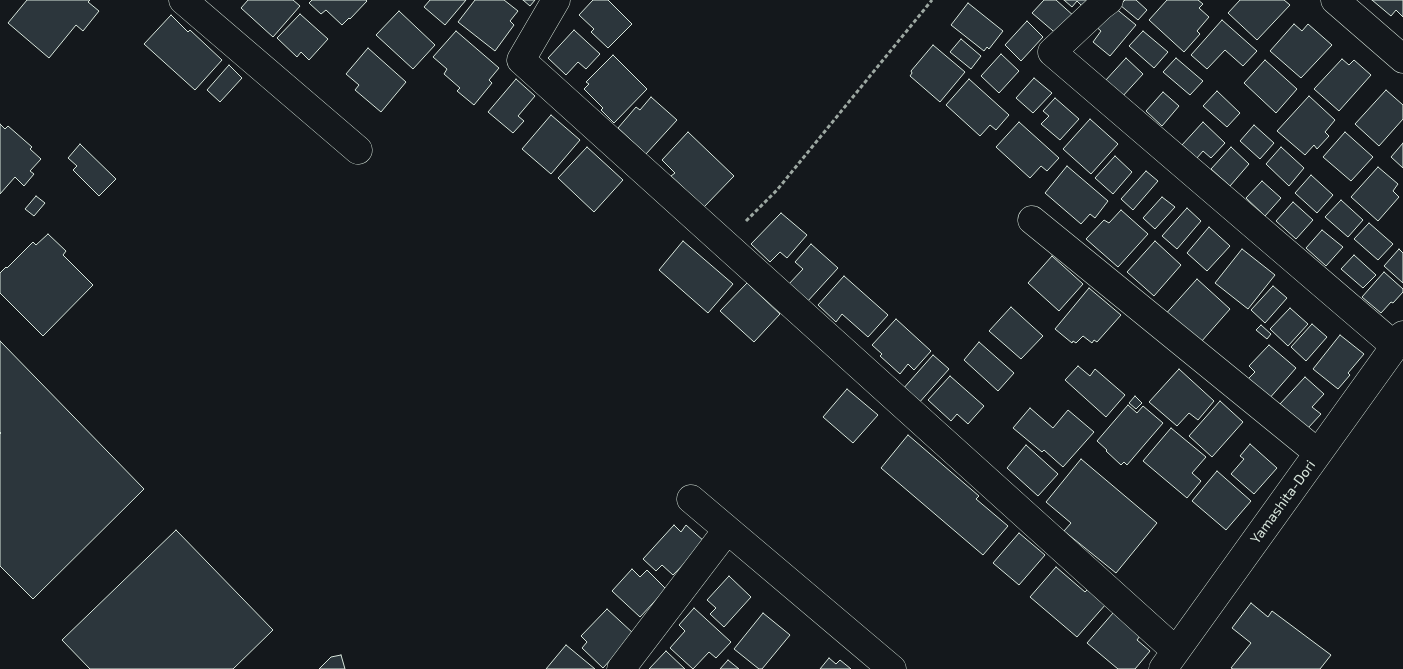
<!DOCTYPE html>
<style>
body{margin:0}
canvas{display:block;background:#14181c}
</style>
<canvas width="1403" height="669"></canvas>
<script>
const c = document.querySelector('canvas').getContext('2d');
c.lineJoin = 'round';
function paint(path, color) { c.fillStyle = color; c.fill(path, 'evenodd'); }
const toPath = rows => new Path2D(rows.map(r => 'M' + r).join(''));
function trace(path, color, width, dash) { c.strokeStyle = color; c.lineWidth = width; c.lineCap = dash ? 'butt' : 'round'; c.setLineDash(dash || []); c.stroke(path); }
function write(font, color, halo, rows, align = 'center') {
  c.font = font + ' "Exo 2",sans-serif'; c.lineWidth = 4; c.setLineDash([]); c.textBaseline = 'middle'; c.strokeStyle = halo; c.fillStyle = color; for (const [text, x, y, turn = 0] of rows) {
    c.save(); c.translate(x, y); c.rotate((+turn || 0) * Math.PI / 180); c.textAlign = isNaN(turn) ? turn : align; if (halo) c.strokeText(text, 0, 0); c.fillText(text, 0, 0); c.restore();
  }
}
const building = toPath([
 [27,0,90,0,88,2,99,11,83,31,76,25,49,58,8,23,27,0],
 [248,0,293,0,300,6,273,37,241,8,248,0],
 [312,0,366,0,367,1,350,19,349,18,342,25,326,10,321,14,309,3,312,0],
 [430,0,466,0,445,25,424,7,430,0],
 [475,0,504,0,518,11,510,21,514,25,495,51,458,22,475,0],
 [523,0,535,0,530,6,523,0],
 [593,0,608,0,632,24,608,48,591,32,594,29,579,15,593,0],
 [1044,0,1056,0,1075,17,1059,36,1032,13,1044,0],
 [1064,0,1089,0,1083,7,1077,1,1072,7,1064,0],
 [1125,0,1136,0,1147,10,1138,20,1120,5,1125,0],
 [1167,0,1198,0,1203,4,1199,8,1209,17,1197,31,1200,34,1184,52,1149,20,1167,0],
 [1240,0,1284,0,1290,5,1257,40,1228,13,1240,0],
 [1372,0,1403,0,1403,17,1396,10,1391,16,1372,0],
 [968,3,1003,31,989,49,987,47,984,51,951,25,968,3],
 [1109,3,1136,25,1110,56,1093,42,1101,31,1094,25,1109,3],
 [399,11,435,45,413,69,376,35,399,11],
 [300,14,328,39,309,60,301,52,297,57,277,38,300,14],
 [171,15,188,32,190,30,222,60,195,90,144,44,171,15],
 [1222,20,1257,51,1243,66,1225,50,1207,69,1191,55,1222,20],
 [1027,21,1043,37,1021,61,1005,45,1027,21],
 [1294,24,1302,31,1308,24,1332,45,1301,78,1270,51,1294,24],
 [574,30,600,54,586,69,578,62,566,75,548,58,574,30],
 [456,31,499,68,489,80,492,83,474,105,457,91,460,88,444,74,447,69,433,57,456,31],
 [1143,31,1168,52,1154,68,1129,46,1143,31],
 [961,39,981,56,971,69,950,52,961,39],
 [933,45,965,72,940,102,910,76,912,73,911,71,933,45],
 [368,48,406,82,381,112,355,90,359,85,346,74,368,48],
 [1001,54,1019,71,999,93,981,76,1001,54],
 [613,55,647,89,614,123,601,110,603,108,584,89,589,84,586,82,613,55],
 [1126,58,1143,74,1122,97,1105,81,1126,58],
 [1176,58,1203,81,1190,95,1163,72,1176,58],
 [1342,59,1349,65,1354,60,1371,75,1339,111,1314,89,1342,59],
 [1265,60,1297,89,1276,113,1244,83,1265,60],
 [229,65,242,78,220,102,207,90,229,65],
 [1034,78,1052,93,1033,113,1016,98,1034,78],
 [516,79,535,96,518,116,524,121,513,133,488,112,516,79],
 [969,79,1009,115,996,130,990,125,980,136,946,105,969,79],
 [1386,90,1403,105,1403,119,1379,146,1355,124,1386,90],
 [1217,91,1240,113,1227,127,1203,106,1217,91],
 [1163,92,1179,106,1162,126,1146,111,1163,92],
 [1309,96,1335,120,1325,132,1329,136,1317,149,1314,145,1305,155,1277,131,1309,96],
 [651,97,677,120,646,154,618,128,636,107,640,110,651,97],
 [1055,98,1079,119,1060,140,1041,124,1049,116,1043,111,1055,98],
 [551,115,580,140,551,174,522,149,551,115],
 [1090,119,1118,144,1091,174,1063,149,1090,119],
 [1019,122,1059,158,1047,171,1041,166,1030,178,996,147,1019,122],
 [1203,122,1225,143,1211,158,1203,151,1197,158,1182,145,1203,122],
 [0,124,5,129,8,126,32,147,30,149,41,159,30,171,34,174,24,186,15,177,0,194,0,124],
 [1254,125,1274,143,1260,159,1240,141,1254,125],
 [688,132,734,176,704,207,671,176,675,173,662,160,688,132],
 [1345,132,1373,157,1351,181,1323,157,1345,132],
 [1403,143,1403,168,1391,157,1403,143],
 [80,144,116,179,99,196,73,170,77,166,68,158,80,144],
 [587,147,623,180,594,212,558,178,587,147],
 [1231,147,1249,164,1230,186,1211,169,1231,147],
 [1281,147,1304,168,1289,186,1266,164,1281,147],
 [1115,156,1132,172,1113,194,1095,178,1115,156],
 [1067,166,1108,201,1095,218,1090,214,1081,224,1045,193,1067,166],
 [1378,167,1398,184,1393,191,1399,197,1378,221,1351,197,1378,167],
 [1146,171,1158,181,1133,210,1121,199,1146,171],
 [1311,175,1333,195,1317,213,1295,193,1311,175],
 [1262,181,1281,198,1265,216,1246,198,1262,181],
 [36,196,45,203,34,216,25,209,36,196],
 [1162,197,1175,207,1155,229,1143,218,1162,197],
 [1341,200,1363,220,1348,237,1325,217,1341,200],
 [1293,202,1313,220,1296,239,1276,221,1293,202],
 [1187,208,1201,221,1177,249,1162,236,1187,208],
 [1121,210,1148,234,1118,267,1086,239,1104,220,1109,223,1121,210],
 [781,213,807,235,787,258,780,252,770,262,751,244,781,213],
 [1369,223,1393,244,1378,260,1354,239,1369,223],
 [1209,227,1230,246,1207,271,1187,253,1209,227],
 [1322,230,1343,247,1326,266,1306,248,1322,230],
 [48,234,66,251,63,255,93,285,43,336,0,293,0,273,6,267,7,268,33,242,36,245,48,234],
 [683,241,733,284,708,313,659,270,683,241],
 [1155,241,1181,265,1154,296,1127,272,1155,241],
 [811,244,838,268,807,302,788,285,803,269,795,262,811,244],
 [1242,249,1275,275,1248,309,1215,283,1242,249],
 [1399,249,1403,253,1403,283,1384,266,1399,249],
 [1354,255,1376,275,1363,288,1341,269,1354,255],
 [1052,256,1083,284,1059,311,1028,283,1052,256],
 [1384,272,1403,289,1403,292,1393,303,1391,302,1381,313,1362,297,1384,272],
 [844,276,888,315,868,337,842,314,836,322,818,305,844,276],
 [1197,279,1230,309,1201,342,1163,317,1197,279],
 [747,283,780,314,754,342,720,311,747,283],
 [1273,286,1287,298,1265,323,1251,310,1273,286],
 [1089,288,1121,315,1097,342,1094,340,1092,343,1083,336,1076,343,1073,341,1072,343,1055,329,1089,288],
 [1011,307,1043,336,1021,359,989,331,1011,307],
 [1290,308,1308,324,1288,346,1270,329,1290,308],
 [896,319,931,351,914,370,908,364,900,374,880,356,882,354,872,345,896,319],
 [1312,324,1327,337,1306,361,1291,347,1312,324],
 [1261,325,1271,334,1267,339,1256,330,1261,325],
 [1340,335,1364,354,1348,373,1350,375,1338,389,1313,369,1340,335],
 [0,341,144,489,33,599,0,566,0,434,1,433,0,432,0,341],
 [979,342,1014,373,998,391,964,360,979,342],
 [1269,345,1296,368,1268,400,1246,381,1255,372,1249,366,1269,345],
 [933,355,949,369,918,404,902,390,933,355],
 [1078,366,1090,376,1095,369,1125,395,1106,417,1065,380,1078,366],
 [1179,369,1214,401,1198,420,1189,413,1177,426,1149,402,1179,369],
 [950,376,984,406,968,424,957,414,951,421,928,400,950,376],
 [1305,377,1324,394,1312,407,1321,414,1308,428,1280,404,1305,377],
 [847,389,878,415,853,443,823,417,847,389],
 [1135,396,1142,403,1136,409,1129,403,1135,396],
 [1220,401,1243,422,1212,457,1189,436,1220,401],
 [1128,405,1137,413,1143,406,1163,423,1127,465,1124,462,1121,465,1106,451,1107,450,1097,441,1128,405],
 [1030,408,1053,428,1068,410,1094,432,1063,467,1044,450,1042,452,1013,428,1030,408],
 [1171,428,1206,457,1192,473,1201,481,1187,498,1143,461,1171,428],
 [908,435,979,496,976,499,1008,526,983,555,881,468,908,435],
 [1250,444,1277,468,1254,494,1231,474,1244,459,1240,456,1250,444],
 [1026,445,1058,474,1038,496,1007,468,1026,445],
 [1081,459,1157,523,1116,573,1064,531,1071,523,1046,502,1081,459],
 [1217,471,1251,501,1226,530,1192,501,1217,471],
 [674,525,681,532,686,525,705,542,673,575,662,565,656,571,643,559,674,525],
 [176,530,273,630,233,669,90,669,62,640,176,530],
 [1019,533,1045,555,1019,585,993,563,1019,533],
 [1056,567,1085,592,1088,589,1106,604,1077,637,1030,597,1056,567],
 [632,569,640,577,647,570,666,589,640,617,612,591,632,569],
 [729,576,751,597,724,627,710,614,716,608,707,600,729,576],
 [1251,603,1268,617,1272,611,1331,655,1320,669,1233,669,1231,668,1251,643,1232,628,1251,603],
 [694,608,731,642,716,658,709,652,693,669,670,648,685,631,679,625,694,608],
 [607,609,634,634,603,668,582,648,587,642,581,636,607,609],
 [763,613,790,635,762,669,759,669,734,649,763,613],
 [1113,613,1140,636,1137,640,1150,651,1135,669,1118,669,1087,643,1113,613],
 [566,645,595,669,546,669,566,645],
 [666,651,685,669,649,669,666,651],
 [341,655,345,669,319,669,331,657,341,655],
 [829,658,836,664,840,660,851,669,820,669,829,658],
 [728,660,739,669,720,669,728,660]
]);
const path = toPath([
 [746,221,777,190,932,0]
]);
const minor = toPath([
 [183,0,358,150],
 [556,0,521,60,1176,651],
 [1109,0,1101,6,1052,52,1395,346],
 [1335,0,1403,59],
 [1032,220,1318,453],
 [691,499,892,669],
 [621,669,727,530],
 [1163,669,1403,335]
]);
const streetNames = [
 ["Yamashita-Dori",1283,502,-54]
];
paint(building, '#2c363c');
trace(building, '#d8e6dc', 1);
trace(minor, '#d8e6dc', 29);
trace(path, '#9da8a2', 3, [4, 2.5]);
trace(minor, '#14181c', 28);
write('14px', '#d8e6dc', '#14181c', streetNames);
</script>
